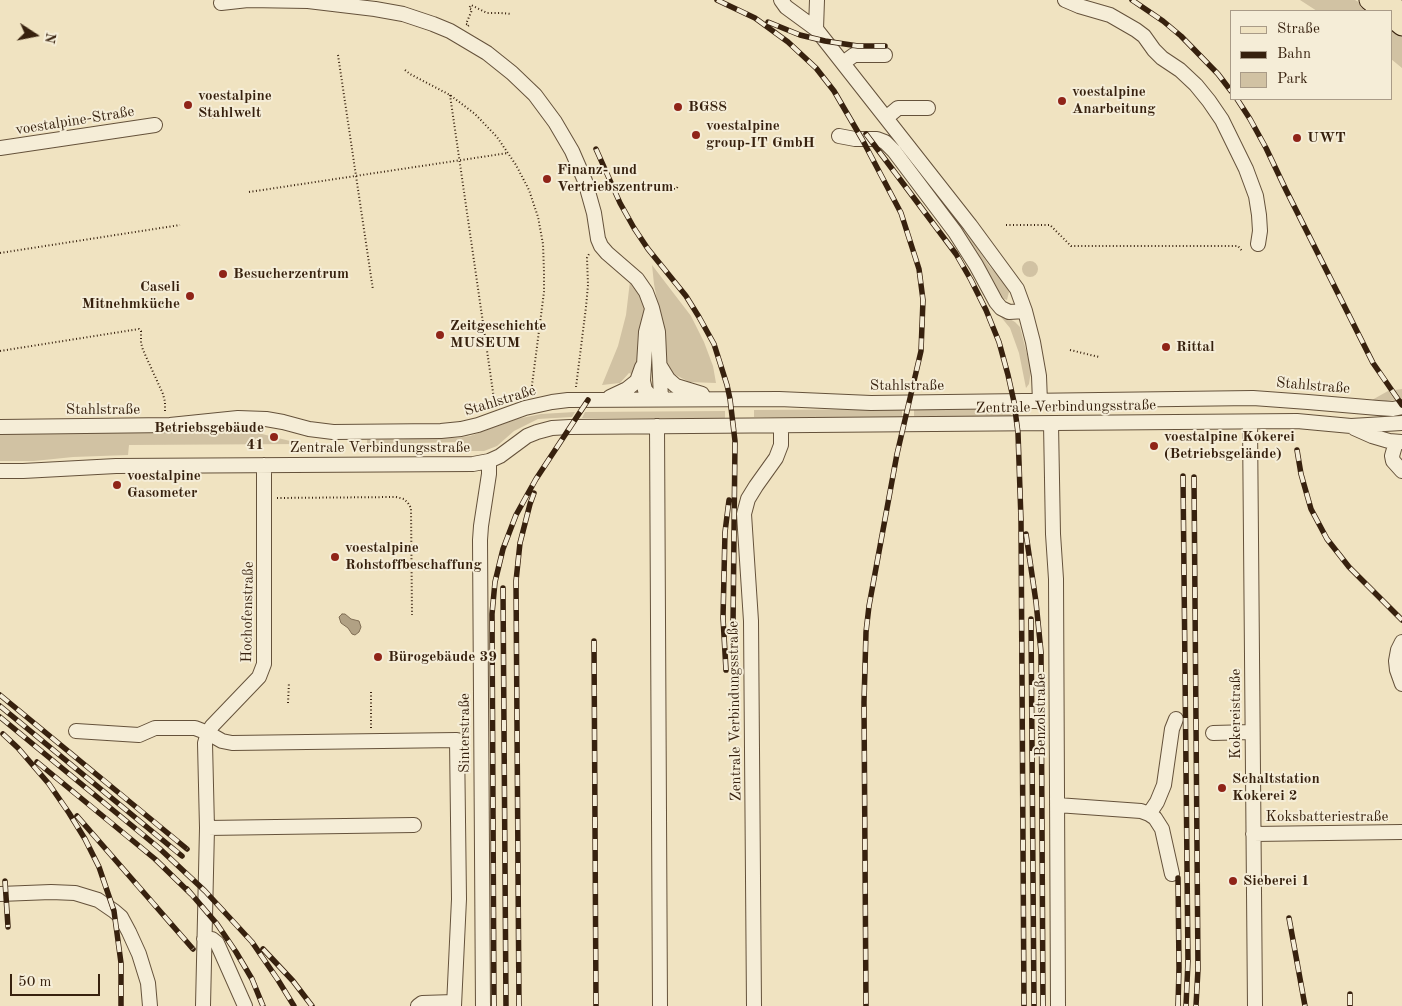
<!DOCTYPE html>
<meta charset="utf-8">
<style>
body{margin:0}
#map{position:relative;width:1402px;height:1006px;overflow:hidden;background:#f0e3c1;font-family:"Old Standard TT",serif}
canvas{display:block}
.legend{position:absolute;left:1230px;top:10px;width:162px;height:90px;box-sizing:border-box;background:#f5edd7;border:1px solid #a99b87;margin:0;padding:6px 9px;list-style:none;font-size:15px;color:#37210e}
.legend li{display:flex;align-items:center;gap:10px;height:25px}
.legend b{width:25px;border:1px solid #a99b87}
.north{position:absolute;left:10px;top:10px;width:50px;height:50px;-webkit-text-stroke:4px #f5edd7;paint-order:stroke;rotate:101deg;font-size:14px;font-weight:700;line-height:20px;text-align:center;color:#37210e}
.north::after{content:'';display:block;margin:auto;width:18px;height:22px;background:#37210e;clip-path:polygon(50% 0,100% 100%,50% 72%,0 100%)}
.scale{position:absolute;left:10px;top:974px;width:90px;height:22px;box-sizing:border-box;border:2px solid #37210e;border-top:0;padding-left:6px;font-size:15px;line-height:18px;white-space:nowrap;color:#37210e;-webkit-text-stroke:4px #f5edd7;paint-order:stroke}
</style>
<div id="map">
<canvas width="1402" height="1006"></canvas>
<ul class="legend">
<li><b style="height:6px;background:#f0e3c1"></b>Straße</li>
<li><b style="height:6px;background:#37210e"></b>Bahn</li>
<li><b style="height:14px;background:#d1c2a3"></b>Park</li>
</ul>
<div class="north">N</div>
<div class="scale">50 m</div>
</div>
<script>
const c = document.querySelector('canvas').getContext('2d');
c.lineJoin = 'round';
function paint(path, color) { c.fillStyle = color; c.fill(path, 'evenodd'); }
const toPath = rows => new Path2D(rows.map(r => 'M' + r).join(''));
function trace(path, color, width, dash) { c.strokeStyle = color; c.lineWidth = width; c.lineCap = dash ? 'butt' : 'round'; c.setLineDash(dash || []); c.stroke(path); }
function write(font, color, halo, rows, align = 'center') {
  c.font = font + ' "Old Standard TT",serif'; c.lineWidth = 4; c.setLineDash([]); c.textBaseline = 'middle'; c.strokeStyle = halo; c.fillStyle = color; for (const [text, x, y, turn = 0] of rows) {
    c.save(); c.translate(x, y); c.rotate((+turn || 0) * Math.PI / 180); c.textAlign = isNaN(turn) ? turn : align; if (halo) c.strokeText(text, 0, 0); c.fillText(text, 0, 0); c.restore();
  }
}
const green = toPath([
 [1300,0,1355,0,1375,11,1317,11],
 [1391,24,1402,34,1402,68,1391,59],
 [894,140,965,230,990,267,1005,283,1009,292,1007,300,1001,298,962,231],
 '1022 269a8 8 0 1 1 16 0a8 8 0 1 1-16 0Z',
 [652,265,691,316,704,342,713,366,716,383,689,382,674,374,672,374,665,364,659,310,654,284],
 [630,281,640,296,644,305,644,315,638,333,637,365,634,375,629,373,620,383,602,385,618,346,626,315],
 [996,311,1015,322,1020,327,1031,370,1029,384,1026,388,1019,353,1010,328],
 [1402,389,1402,399,1386,401,1372,400,1388,391],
 [914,408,1010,408,1011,416,914,416],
 [902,409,902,417,754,417,754,410],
 [725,411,725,418,582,418,585,412],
 [575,412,572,417,538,419,514,431,497,446,484,451,460,451,460,442,367,444,367,440,455,438,470,436,517,419,541,414],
 [233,425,245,426,254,429,254,432,302,444,129,445,128,455,73,457,34,461,0,461,0,433,170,432]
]);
const water = toPath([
 [342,614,345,614,351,619,359,621,361,627,359,632,355,635,352,634,348,628,341,623,339,617,342,614]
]);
const path = toPath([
 [468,26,469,25,466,24,472,10,469,8,471,5,487,13,501,13,512,14],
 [338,55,373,290],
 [405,70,410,74,450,95,475,114,497,137,516,165,529,190,538,217,543,244,544,272,544,292,531,393],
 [450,95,494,399],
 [209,118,238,115],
 [653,189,676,189,679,185],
 [249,192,508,153],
 [1006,225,1050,225,1071,246,1238,246,1243,252],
 [0,253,180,225],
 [1070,350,1099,357],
 [0,351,139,329,141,331,141,343,143,350,163,394,165,402,165,413],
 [576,387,586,307,588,285,587,258,590,252],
 [277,498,396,497,404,499,408,503,411,508,412,615],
 [371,692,371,729],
 [288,703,289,682]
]);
const minor = toPath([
 [781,0,786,7,816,29,970,225,1017,289,1025,311,1033,342,1039,376,1040,402],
 [1065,0,1079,6,1110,15,1136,30,1144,36,1154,50,1162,58,1180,70,1196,85,1209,101,1222,120,1246,169,1256,196,1259,215,1260,231,1258,244],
 [221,3,248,0,308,1,375,9,403,14,433,24,450,31,487,53,512,73,535,95,555,122,572,151,585,181,594,213,598,239,601,246,607,253,637,279,646,292,652,308,658,332,661,399],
 [816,29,817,0],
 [843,63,854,55,885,55],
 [886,118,898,108,928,108],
 [839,136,855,139,877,139,885,142,894,151,955,232,976,265,996,302,1001,308,1009,312,1025,311],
 [0,148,155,125],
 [652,309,646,332,643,381,645,390,653,399],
 [660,366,668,379,676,386,702,394],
 [610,397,627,389,637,381,642,367],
 [1250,422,1255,1006],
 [1051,424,1053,534,1056,579,1058,1006],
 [657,426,660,1006],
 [0,427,170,425,238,418,266,419,283,422,309,429,333,432,441,431,461,429,478,425,525,408,552,402,568,400,779,399,871,403,1253,398,1308,402,1378,408,1393,409,1402,407],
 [1354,428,1372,436,1389,441,1402,442],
 [1396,442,1392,456,1393,461,1402,471],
 [0,471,23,471,116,466,473,464,489,461,500,456,527,436,537,432,552,428,570,427,1297,421,1351,426,1402,423],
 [1402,642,1398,650,1396,661,1397,670,1402,684],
 [76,731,139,735,155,728,195,728,208,733,222,741,232,743,457,740,459,899,454,1006],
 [1213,733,1252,732],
 [1057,805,1141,811,1149,814,1155,818,1162,829,1172,874],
 [1149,814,1157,802,1164,785,1172,729,1176,719],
 [207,828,414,825],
 [1253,834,1402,832],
 [0,894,51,892,75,893,98,900,114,911,121,917,129,932,139,954,148,983,150,1006],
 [204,939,212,939,217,943,245,1006],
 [203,1006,207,828,205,743,208,733,212,726,259,677,264,664,264,465],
 [418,1006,422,1003,454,1002],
 [483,1006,480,540,481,526,489,474,489,461],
 [754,1006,751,621,744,514,748,499,756,486,776,458,781,445,781,426]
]);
const major = toPath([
 [1379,0,1402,9]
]);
const highway = toPath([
 [1369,0,1383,11],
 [1391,17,1402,26]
]);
const rail = toPath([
 [717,0,755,18,788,42,816,68,834,91,862,139,901,213,919,269,923,300,921,351,897,454,869,606,866,632,864,702,866,1006],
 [1132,0,1163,21,1181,36,1218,74,1231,91],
 [768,22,800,35,825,41,858,46,885,46],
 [1237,99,1250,119,1266,148,1286,190,1373,363,1402,405],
 [866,134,956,254,971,280,986,310,999,342,1008,375,1014,402,1018,433,1021,520,1024,1006],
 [596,149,620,203,634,228,648,249,686,296,699,317,714,344,727,385,730,399,735,441,733,626,736,670],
 [1297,450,1301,474,1311,509,1327,539,1349,567,1402,620],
 [1183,476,1188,961,1186,1006],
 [1194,477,1198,969,1196,1006],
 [1026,534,1036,602,1041,652,1043,1006],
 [503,588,506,1006],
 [1031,619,1034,1006],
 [594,641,596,1006],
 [726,670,723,618,725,532,729,500],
 [0,695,187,849],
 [0,706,182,856],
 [0,717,159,848,205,891,252,942,278,980,294,1006],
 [3,734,18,748,49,784,69,813,85,839,99,867,114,911,121,963,121,1006],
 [37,762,155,859,191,894],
 [77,816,193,949],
 [5,881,8,927],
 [187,889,217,924,236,952,252,979,263,1006],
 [1289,918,1305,1006],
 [263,949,293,981,312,1006],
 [1350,994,1350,1006],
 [494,1006,492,614,495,582,503,549,516,515,536,479,588,400],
 [519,1006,516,581,520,543,530,504,534,493],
 [1178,1006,1179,968,1178,878]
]);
const markers = [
 [1062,101,5,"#8f2418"],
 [188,105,5,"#8f2418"],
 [678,107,5,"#8f2418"],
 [696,135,5,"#8f2418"],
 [1297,138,5,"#8f2418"],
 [547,179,5,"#8f2418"],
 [223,274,5,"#8f2418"],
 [190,296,5,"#8f2418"],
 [440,335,5,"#8f2418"],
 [1166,347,5,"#8f2418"],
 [274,437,5,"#8f2418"],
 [1154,446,5,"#8f2418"],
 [117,485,5,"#8f2418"],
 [335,557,5,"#8f2418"],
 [378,657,5,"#8f2418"],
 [1222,788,5,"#8f2418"],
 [1233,881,5,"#8f2418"]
];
const poiNames = [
 ["voestalpine",1072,92],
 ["Anarbeitung",1072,109],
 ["voestalpine",198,96],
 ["Stahlwelt",198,113],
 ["BG88",688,107],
 ["voestalpine",706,126],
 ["group-IT GmbH",706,143],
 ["UWT",1307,138],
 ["Finanz- und",557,170],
 ["Vertriebszentrum",557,187],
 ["Besucherzentrum",233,274],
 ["Caseli",180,287,"right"],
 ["Mitnehmküche",180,304,"right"],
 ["Zeitgeschichte",450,326],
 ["MUSEUM",450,343],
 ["Rittal",1176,347],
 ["Betriebsgebäude",264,428,"right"],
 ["41",264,445,"right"],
 ["voestalpine Kokerei",1164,437],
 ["(Betriebsgelände)",1164,454],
 ["voestalpine",127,476],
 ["Gasometer",127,493],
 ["voestalpine",345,548],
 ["Rohstoffbeschaffung",345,565],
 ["Bürogebäude 39",388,657],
 ["Schaltstation",1232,779],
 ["Kokerei 2",1232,796],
 ["Sieberei 1",1243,881]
];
const streetNames = [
 ["voestalpine-Straße",75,121,-9],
 ["Stahlstraße",907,386],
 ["Stahlstraße",1313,386,5],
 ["Stahlstraße",500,401,-17],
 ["Zentrale Verbindungsstraße",1066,407,-1],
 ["Stahlstraße",103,410],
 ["Zentrale Verbindungsstraße",380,448],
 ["Hochofenstraße",248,612,-89],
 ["Zentrale Verbindungsstraße",735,711,-91],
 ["Kokereistraße",1236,714,-90],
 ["Benzolstraße",1041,715,-90],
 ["Sinterstraße",465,733,-90],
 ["Koksbatteriestraße",1327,817]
];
paint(green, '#d1c2a3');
paint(water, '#b1a184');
trace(water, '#806e55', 1);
trace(minor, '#65523b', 16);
trace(major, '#37210e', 18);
trace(highway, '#37210e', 21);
trace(path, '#37210e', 2, [1, 2.5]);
trace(minor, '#f5edd7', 14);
trace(major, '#f0e3c1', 16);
trace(highway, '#f0e3c1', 19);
trace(rail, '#37210e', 5.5);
trace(rail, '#f5edd7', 4, [11]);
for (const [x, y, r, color] of markers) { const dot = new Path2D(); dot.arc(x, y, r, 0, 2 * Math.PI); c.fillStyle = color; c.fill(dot); trace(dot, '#f5edd7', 2); }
write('bold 15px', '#37210e', '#f5edd7', poiNames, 'left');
write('15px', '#37210e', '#f5edd7', streetNames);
</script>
